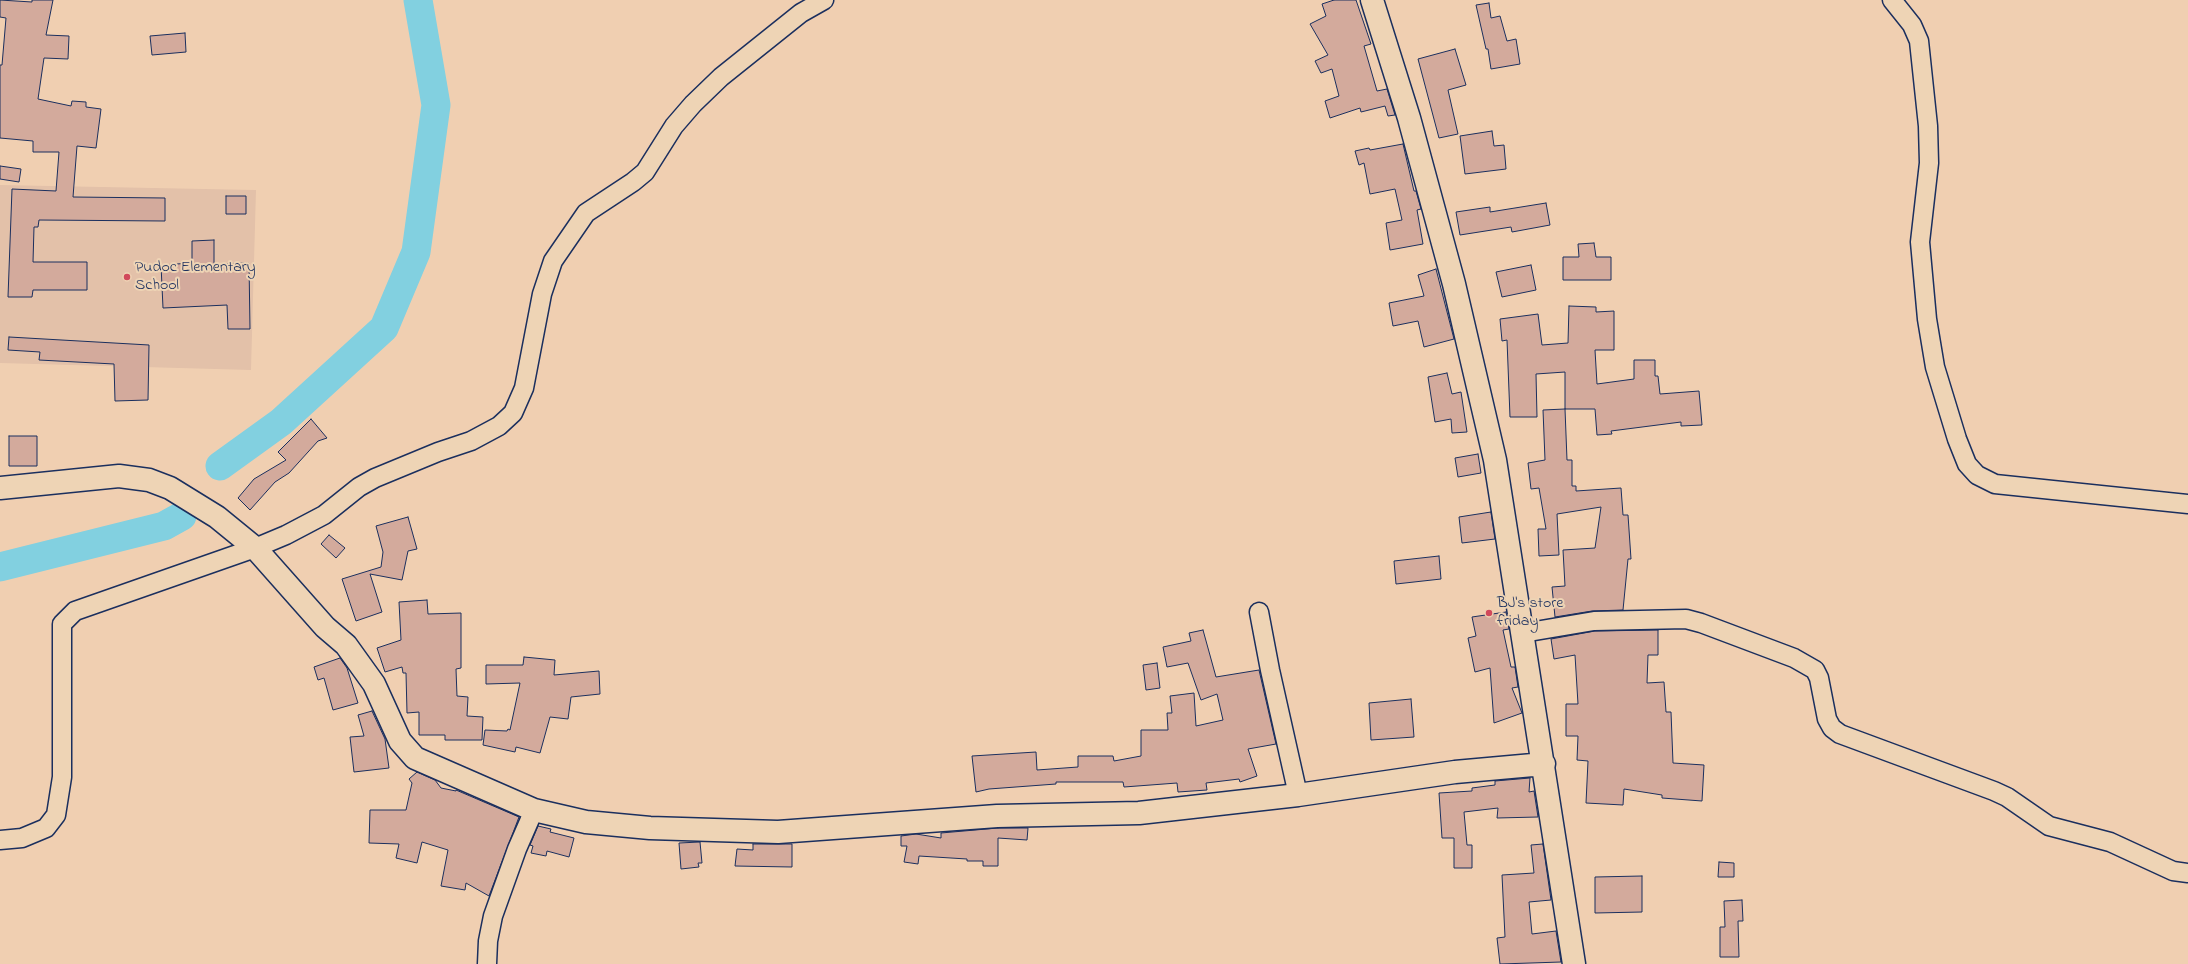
<!DOCTYPE html>
<style>
body{margin:0}
canvas{display:block;background:#f0cfb1}
</style>
<canvas width="2188" height="964"></canvas>
<script>
const c = document.querySelector('canvas').getContext('2d');
c.lineJoin = 'round';
function paint(path, color) { c.fillStyle = color; c.fill(path, 'evenodd'); }
const toPath = rows => new Path2D(rows.map(r => 'M' + r).join(''));
function trace(path, color, width, dash) { c.strokeStyle = color; c.lineWidth = width; c.lineCap = dash ? 'butt' : 'round'; c.setLineDash(dash || []); c.stroke(path); }
function write(font, color, halo, rows, align = 'center') {
  c.font = font + ' "Indie Flower",sans-serif'; c.lineWidth = 4; c.setLineDash([]); c.textBaseline = 'middle'; c.strokeStyle = halo; c.fillStyle = color; for (const [text, x, y, turn = 0] of rows) {
    c.save(); c.translate(x, y); c.rotate((+turn || 0) * Math.PI / 180); c.textAlign = isNaN(turn) ? turn : align; if (halo) c.strokeText(text, 0, 0); c.fillText(text, 0, 0); c.restore();
  }
}
const built = toPath([
 [0,185,256,190,251,370,0,363]
]);
const river = toPath([
 [220,466,281,422,384,328,416,252,436,105,418,0],
 [0,567,164,526,182,516]
]);
const building = toPath([
 [0,0,32,2,32,0,53,0,46,35,69,36,68,59,44,58,38,99,71,106,72,101,86,102,86,107,101,109,96,148,77,146,73,197,165,198,165,221,39,220,38,227,34,227,33,262,87,262,87,290,33,290,32,297,8,297,12,189,56,191,59,152,33,152,33,141,0,138,0,65,2,65,6,18,0,17,0,0],
 [1334,0,1356,0,1371,44,1364,46,1377,91,1387,89,1395,115,1388,116,1385,106,1361,112,1360,108,1330,118,1325,101,1339,96,1332,69,1321,73,1315,61,1328,55,1310,24,1326,16,1322,4,1334,0],
 [1489,3,1491,18,1500,16,1507,41,1516,39,1520,64,1491,69,1488,49,1486,49,1476,5,1489,3],
 [185,33,186,52,152,55,150,36,185,33],
 [1455,49,1466,85,1448,90,1458,134,1439,138,1418,59,1455,49],
 [1492,131,1494,146,1504,145,1506,169,1465,174,1460,136,1492,131],
 [1403,144,1414,191,1416,191,1421,209,1417,210,1423,244,1390,250,1386,223,1402,220,1395,189,1370,194,1364,163,1359,165,1355,151,1369,148,1370,150,1403,144],
 [0,166,21,169,19,182,0,179,0,166],
 [226,196,246,196,246,214,226,214,226,196],
 [1546,203,1550,225,1512,232,1511,227,1460,235,1456,212,1490,207,1490,212,1546,203],
 [214,240,214,264,249,263,250,329,228,329,227,305,163,308,161,265,192,263,192,241,214,240],
 [1594,243,1596,257,1611,257,1611,280,1563,280,1563,257,1579,257,1578,244,1594,243],
 [1531,265,1536,290,1502,297,1496,272,1531,265],
 [1436,269,1454,339,1424,347,1418,321,1393,326,1389,303,1424,296,1418,275,1436,269],
 [1569,306,1596,307,1596,312,1614,311,1614,350,1595,350,1597,384,1634,379,1634,360,1655,360,1655,376,1658,376,1660,394,1699,391,1702,425,1681,426,1681,422,1611,431,1612,434,1597,435,1595,409,1565,409,1565,372,1536,374,1537,417,1510,417,1507,340,1502,341,1500,319,1538,314,1542,345,1568,343,1569,306],
 [9,337,149,345,148,400,115,401,114,364,39,360,40,352,8,350,9,337],
 [1447,373,1452,394,1461,392,1467,432,1452,433,1451,419,1435,422,1428,377,1447,373],
 [1565,409,1567,460,1572,460,1572,486,1576,486,1576,491,1621,488,1623,515,1628,515,1631,559,1628,559,1623,610,1592,611,1555,617,1552,587,1565,586,1563,550,1595,548,1601,507,1557,514,1559,555,1539,556,1538,529,1546,529,1539,488,1531,489,1528,463,1545,460,1543,410,1565,409],
 [311,419,327,438,318,441,289,473,275,482,250,510,238,498,254,479,286,460,278,452,311,419],
 [9,436,37,436,37,466,9,466,9,436],
 [1478,454,1481,473,1458,477,1455,458,1478,454],
 [1491,512,1495,539,1462,543,1459,517,1491,512],
 [408,517,417,549,408,551,402,580,370,574,382,612,356,621,342,579,381,567,383,552,376,526,408,517],
 [329,535,345,548,336,558,321,544,329,535],
 [1439,556,1441,579,1396,584,1394,561,1439,556],
 [427,600,428,614,461,613,461,668,456,669,457,696,468,697,467,716,483,717,482,740,445,740,445,735,419,735,419,712,407,713,406,673,403,673,402,667,385,672,377,648,401,640,399,602,427,600],
 [1506,612,1509,629,1503,630,1511,667,1515,667,1518,687,1512,688,1522,713,1494,723,1490,668,1475,672,1468,638,1476,636,1472,617,1506,612],
 [1203,630,1216,677,1259,670,1276,744,1248,749,1257,776,1240,782,1239,779,1206,783,1207,790,1178,792,1177,783,1124,787,1123,782,1056,782,1056,784,989,789,976,792,972,756,1036,752,1037,770,1078,767,1078,756,1113,756,1114,761,1141,756,1141,730,1168,730,1167,713,1172,713,1170,696,1194,693,1196,726,1223,720,1217,694,1201,700,1188,663,1167,667,1163,647,1191,641,1189,633,1203,630],
 [1658,630,1658,655,1648,655,1647,683,1664,682,1666,712,1671,712,1673,763,1704,765,1702,801,1662,798,1662,795,1624,789,1623,805,1586,803,1588,761,1577,760,1578,736,1566,736,1566,704,1578,704,1575,655,1554,659,1551,639,1595,631,1658,630],
 [524,657,555,660,554,675,599,671,600,694,571,697,568,719,550,717,540,753,516,747,515,752,483,745,485,730,507,731,508,729,510,730,520,683,486,684,486,665,523,665,524,657],
 [340,658,347,668,358,703,333,710,324,678,318,680,314,667,340,658],
 [1157,663,1160,688,1146,690,1143,665,1157,663],
 [1411,699,1414,737,1371,740,1369,703,1411,699],
 [372,711,385,739,389,768,354,772,350,737,364,736,358,715,372,711],
 [417,772,435,780,441,788,456,791,456,790,519,817,489,896,466,883,465,890,441,886,448,850,422,842,417,863,396,858,399,844,369,843,370,810,406,810,412,783,409,779,417,772],
 [1530,778,1529,792,1534,791,1538,817,1497,818,1498,808,1464,812,1467,845,1472,845,1472,868,1454,868,1454,838,1442,838,1439,793,1472,791,1472,788,1495,785,1495,781,1530,778],
 [538,826,551,829,550,832,574,838,569,857,547,851,546,856,531,853,533,846,530,845,538,826],
 [998,828,1028,828,1027,840,998,838,998,866,983,866,983,861,967,861,967,859,919,856,918,864,904,862,907,846,901,846,901,836,916,834,941,838,941,833,998,828],
 [700,842,702,863,698,863,699,867,681,869,679,843,700,842],
 [753,844,792,844,792,867,735,866,737,849,753,850,753,844],
 [1543,844,1551,900,1529,902,1532,934,1556,931,1561,962,1500,964,1497,938,1505,937,1502,875,1534,873,1531,845,1543,844],
 [1719,862,1734,863,1734,877,1718,877,1719,862],
 [1642,876,1642,912,1595,913,1595,877,1642,876],
 [1742,900,1743,921,1738,921,1739,957,1720,957,1720,927,1725,927,1724,901,1742,900]
]);
const street = toPath([
 [1892,0,1912,25,1919,41,1928,126,1929,163,1920,242,1927,319,1935,367,1957,439,1967,464,1977,475,1995,484,2188,504],
 [1259,612,1270,670,1298,795],
 [1523,633,1594,621,1686,619,1701,623,1794,658,1815,670,1819,678,1827,719,1832,728,1840,734,1994,791,2007,797,2049,826,2110,842,2173,871,2188,873],
 [0,840,22,838,46,828,56,815,62,777,62,624,75,611,255,548,286,535,324,515,359,487,375,478,438,452,471,441,499,426,513,413,524,388,542,294,553,261,586,213,633,182,645,172,674,126,693,104,721,77,801,13,824,0],
 [487,964,488,941,493,916,517,849,534,810]
]);
const secondary = toPath([
 [1372,0,1409,118,1454,284,1495,460,1574,964],
 [0,488,119,476,149,480,170,488,217,517,255,548,325,627,346,645,374,684,400,741,415,758,534,810,586,822,650,828,778,832,997,816,1139,813,1298,795,1455,772,1544,764]
]);
const markers = [
 [127,277,4,"#d1495b"],
 [1489,613,4,"#d1495b"]
];
const poiNames = [
 ["Pudoc Elementary",135,268],
 ["School",135,286],
 ["BJ's store",1497,604],
 ["friday",1497,622]
];
paint(built, '#e3c1a9');
trace(river, '#82d0e0', 29);
paint(building, '#d3aa9c');
trace(building, '#1b2f5e', 1);
trace(street, '#1b2f5e', 21);
trace(secondary, '#1b2f5e', 25);
trace(street, '#eed4b5', 18);
trace(secondary, '#eed4b5', 22);
for (const [x, y, r, color] of markers) { const dot = new Path2D(); dot.arc(x, y, r, 0, 2 * Math.PI); c.fillStyle = color; c.fill(dot); trace(dot, '#eed4b5', 1.5); }
write('16px', '#1b2f5e', '#eed4b5', poiNames, 'left');
</script>
